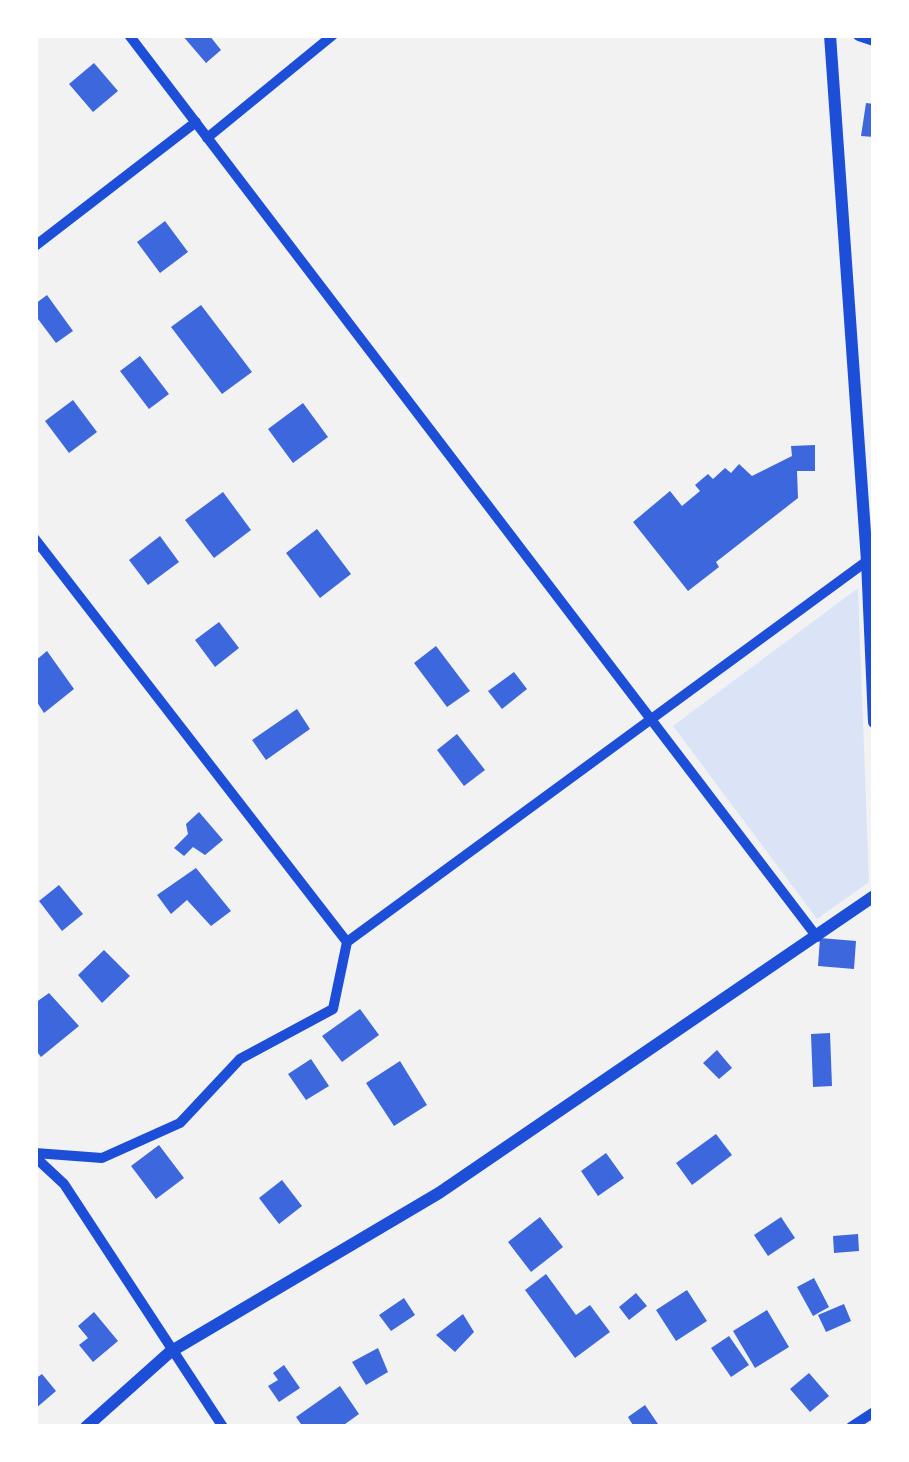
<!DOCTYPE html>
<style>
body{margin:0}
#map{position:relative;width:909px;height:1462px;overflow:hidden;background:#f2f2f2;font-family:Arial,sans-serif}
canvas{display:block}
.frame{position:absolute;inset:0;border:38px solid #fff;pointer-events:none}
</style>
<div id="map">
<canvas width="909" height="1462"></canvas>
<div class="frame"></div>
</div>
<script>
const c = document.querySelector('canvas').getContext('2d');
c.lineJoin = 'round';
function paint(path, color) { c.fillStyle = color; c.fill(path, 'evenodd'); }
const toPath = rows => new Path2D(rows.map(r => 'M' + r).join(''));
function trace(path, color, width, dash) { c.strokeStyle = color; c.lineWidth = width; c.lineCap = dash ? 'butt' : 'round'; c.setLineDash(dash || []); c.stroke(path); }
const green = toPath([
 [858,588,869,882,817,919,673,726]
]);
const building = toPath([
 [182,35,209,35,221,50,206,63],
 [94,63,118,91,93,112,69,84],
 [866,103,874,104,874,137,861,136],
 [165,221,188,252,160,273,137,242],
 [47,295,73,331,56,343,35,315,35,304],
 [201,305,252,372,222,394,171,327],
 [140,356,169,394,149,409,120,371],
 [73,400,97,432,69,453,45,421],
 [303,403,328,437,293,463,268,429],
 [815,445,815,471,797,471,798,498,716,562,719,567,688,591,633,522,670,491,682,506,700,491,695,485,708,474,713,479,725,468,731,473,739,464,752,476,792,456,791,446],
 [223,492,251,530,214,558,185,520],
 [317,529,351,574,320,598,286,553],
 [160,536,179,562,148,585,129,560],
 [219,622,239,648,215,667,195,640],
 [436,646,470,691,447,707,414,663],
 [47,651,74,689,44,713,35,699,35,661],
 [514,672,527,689,502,709,488,691],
 [297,709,310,729,266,760,252,740],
 [457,734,485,770,464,786,437,750],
 [199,812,223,840,205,855,193,847,184,856,174,848,188,834,186,824],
 [196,868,231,911,211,926,187,900,171,914,157,895],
 [59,885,83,914,62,931,39,901],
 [820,938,856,941,854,969,818,966],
 [104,950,130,976,102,1003,78,975],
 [49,993,79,1026,41,1057,35,1049,35,1003],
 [360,1009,379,1035,342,1062,322,1036],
 [830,1033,832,1086,813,1087,811,1034],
 [717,1050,732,1068,719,1079,703,1063],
 [311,1059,329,1086,306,1100,288,1074],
 [400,1061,427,1105,394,1126,366,1083],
 [716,1134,732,1155,692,1185,676,1163],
 [159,1145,184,1178,156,1199,131,1166],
 [606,1153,624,1178,598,1196,581,1171],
 [282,1180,302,1206,279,1224,259,1198],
 [540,1217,563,1247,531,1272,508,1242],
 [781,1217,795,1238,768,1256,754,1235],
 [858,1234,859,1251,834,1253,833,1236],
 [546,1274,576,1315,590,1305,610,1332,575,1358,525,1290],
 [814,1278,829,1307,813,1316,797,1287],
 [687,1290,707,1321,676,1341,656,1310],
 [636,1293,647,1306,629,1320,619,1307],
 [404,1298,415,1315,391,1331,379,1315],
 [844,1304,851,1321,826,1332,818,1315],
 [767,1310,789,1347,755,1368,733,1331],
 [94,1312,118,1341,93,1362,79,1345,88,1338,78,1326],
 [463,1314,474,1332,455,1352,436,1335],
 [729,1336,749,1365,731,1377,711,1348],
 [378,1348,388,1372,366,1385,352,1362],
 [284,1365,300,1388,279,1402,268,1386,278,1380,273,1373],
 [809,1373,829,1396,810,1412,790,1389],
 [42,1374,56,1391,35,1409,35,1379],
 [340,1386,359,1414,341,1427,303,1427,296,1417],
 [645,1405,660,1427,634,1427,628,1417]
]);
const minor = toPath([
 [129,35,817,937],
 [207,138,333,35],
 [35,246,196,122],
 [35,539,347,942],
 [35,1153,102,1158,180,1123,240,1059,333,1009,347,942,867,561],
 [35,1157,64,1184,223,1427],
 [851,1427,874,1412]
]);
const tertiary = toPath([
 [830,35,867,561,874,722],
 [859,35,874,40],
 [86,1427,170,1352,439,1193,874,896]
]);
paint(green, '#dbe4f7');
paint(building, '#3d67dc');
trace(minor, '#1d4ed8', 10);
trace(tertiary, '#1d4ed8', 12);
</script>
